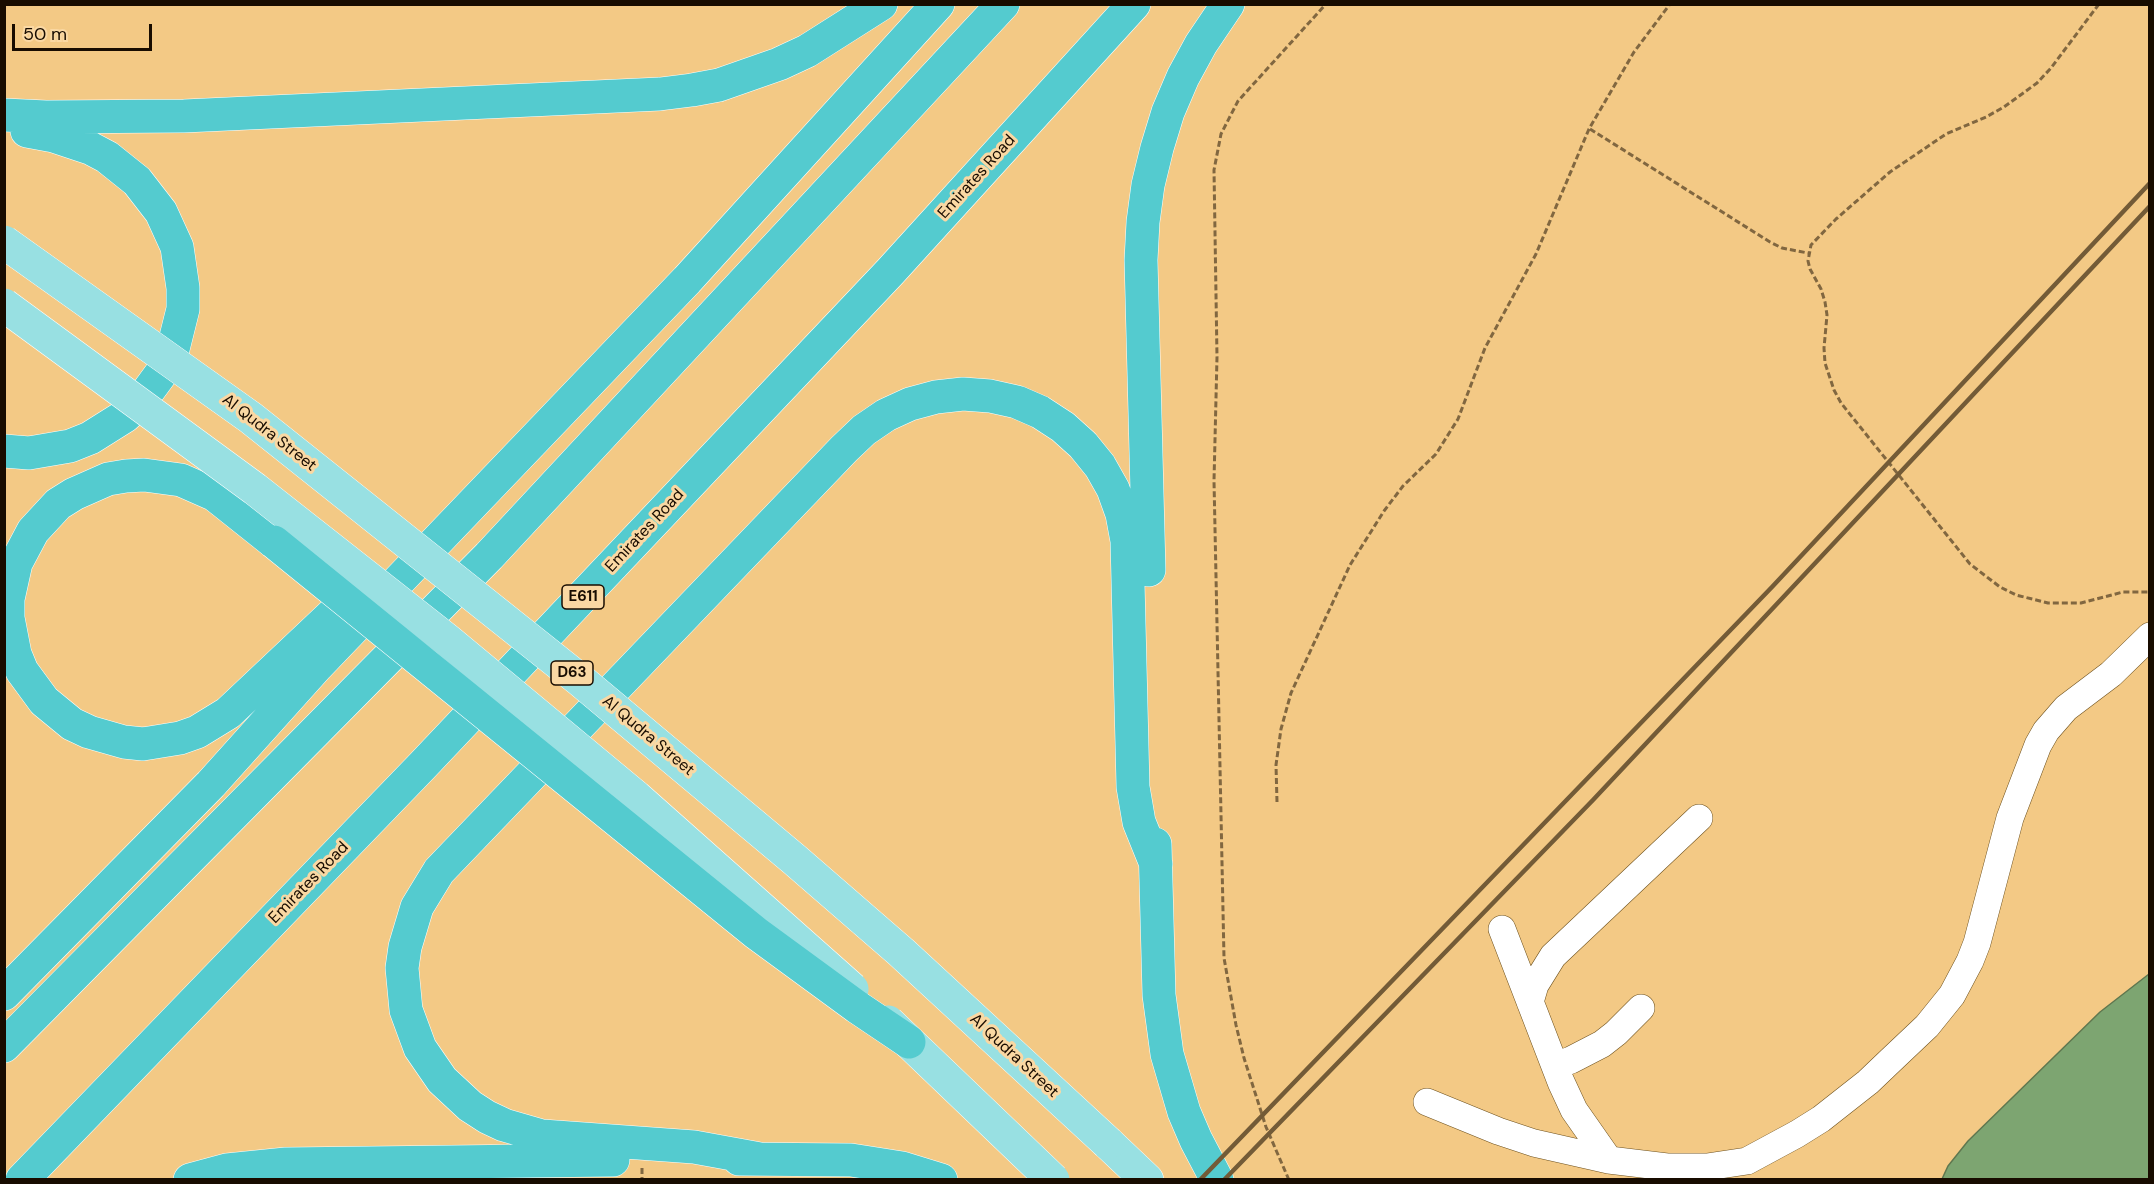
<!DOCTYPE html>
<style>
body{margin:0}
#map{position:relative;width:2154px;height:1184px;overflow:hidden;background:#f3c985;font-family:"DM Sans",sans-serif}
canvas{display:block}
.frame{position:absolute;inset:0;border:6px solid #180c00;pointer-events:none}
.scale{position:absolute;left:12px;top:24px;width:140px;height:27px;box-sizing:border-box;border:3px solid #180c00;border-top:0;padding-left:8px;font-size:18px;line-height:21px;white-space:nowrap;color:#180c00;-webkit-text-stroke:4px #fad8a3;paint-order:stroke}
</style>
<div id="map">
<canvas width="2154" height="1184"></canvas>
<div class="frame"></div>
<div class="scale">50 m</div>
</div>
<script>
const c = document.querySelector('canvas').getContext('2d');
c.lineJoin = 'round';
function paint(path, color) { c.fillStyle = color; c.fill(path, 'evenodd'); }
const toPath = rows => new Path2D(rows.map(r => 'M' + r).join(''));
function trace(path, color, width, dash) { c.strokeStyle = color; c.lineWidth = width; c.lineCap = dash ? 'butt' : 'round'; c.setLineDash(dash || []); c.stroke(path); }
function write(font, color, halo, rows, align = 'center') {
  c.font = font + ' "DM Sans",sans-serif'; c.lineWidth = 6; c.setLineDash([]); c.textBaseline = 'middle'; c.strokeStyle = halo; c.fillStyle = color; for (const [text, x, y, turn = 0] of rows) {
    c.save(); c.translate(x, y); c.rotate((+turn || 0) * Math.PI / 180); c.textAlign = isNaN(turn) ? turn : align; if (halo) c.strokeText(text, 0, 0); c.fillText(text, 0, 0); c.restore();
  }
}
const water = toPath([
 [2149,974,2149,1179,1942,1179,1948,1166,1968,1141,2100,1012,2149,974]
]);
const path = toPath([
 [2099,4,2051,68,2037,83,2004,107,1986,117,1946,134,1890,172,1836,219,1811,245,1808,261,1810,269,1821,289,1825,302,1827,315,1824,348,1825,363,1834,390,1841,403,1970,564,2000,587,2016,595,2048,603,2081,603,2123,592,2150,592],
 [1590,129,1770,242,1782,248,1808,253],
 [1277,802,1276,765,1281,729,1291,693,1350,565,1384,511,1403,486,1436,454,1458,419,1485,348,1536,254,1589,129,1634,52,1670,4],
 [642,1168,642,1180],
 [1289,1180,1266,1127,1244,1058,1236,1025,1224,958,1214,481,1217,357,1214,170,1221,134,1238,101,1326,4]
]);
const minor = toPath([
 [1502,929,1561,1082,1574,1110,1609,1160],
 [1530,1002,1535,985,1553,956,1699,818],
 [1555,1066,1571,1060,1602,1044,1616,1033,1641,1008],
 [1427,1102,1498,1131,1534,1143,1609,1160,1667,1167,1707,1167,1747,1161,1797,1134,1821,1119,1868,1082,1890,1061,1927,1026,1952,995,1970,961,1977,943,2010,818,2038,745,2046,731,2066,708,2111,674,2150,636]
]);
const major = toPath([
 [1108,1143,1147,1180]
]);
const highway = toPath([
 [4,115,46,117,184,116,660,94,692,90,719,85,779,64,807,51,881,4],
 [4,451,29,453,70,446,90,438,125,416,140,402,165,368,173,349,183,309,183,288,177,247,161,212,137,181,107,157,90,148,54,136,27,131],
 [274,542,215,495,181,480,144,475,126,476,108,479,74,494,58,504,33,531,16,563,8,599,8,618,15,654,22,671,44,701,72,724,89,732,124,742,143,744,180,738,197,732,228,713,368,581],
 [1149,570,1141,260,1143,222,1148,185,1157,148,1168,112,1183,77,1201,44,1228,4],
 [1155,844,1159,995,1167,1054,1184,1112,1196,1140,1217,1180],
 [4,994,211,784,317,666,687,280,938,4],
 [4,1046,489,556,1003,4],
 [739,1159,851,1160,902,1168,941,1180],
 [760,1159,694,1147,542,1136,504,1125,487,1117,470,1106,442,1080,420,1048,406,1010,402,968,405,947,417,907,439,871,844,449,864,430,886,415,910,404,936,397,963,394,990,396,1017,402,1040,412,1063,427,1083,445,1100,466,1113,489,1122,514,1127,541,1133,787,1139,822,1156,864],
 [22,1180,423,765,890,272,1134,4],
 [190,1180,227,1170,286,1164,613,1160]
]);
const rail = toPath([
 [1200,1180,1772,587,2150,183],
 [1224,1180,1593,800,2150,206]
]);
const majorBridge = toPath([
 [4,242,251,418,580,680,795,860,901,952,1108,1143],
 [4,305,255,489,447,640,636,797,852,989],
 [888,1022,1053,1180]
]);
const highwayBridge = toPath([
 [274,542,756,933,857,1007,909,1042]
]);
const shields = [
 [583,597,42],
 [572,673,42]
];
const shieldNames = [
 ["E611",583,597],
 ["D63",572,673]
];
const streetNames = [
 ["Emirates Road",977,177,-48],
 ["Al Qudra Street",269,433,38],
 ["Emirates Road",645,531,-47],
 ["Al Qudra Street",648,736,40],
 ["Emirates Road",309,883,-46],
 ["Al Qudra Street",1014,1056,43]
];
paint(water, '#7da571');
trace(water, '#5f774f', 1.5);
trace(minor, '#6e511d', 28);
trace(major, '#fff', 34);
trace(highway, '#fff', 34);
trace(path, '#816740', 3, [6, 3]);
trace(minor, '#fff', 27);
trace(major, '#98e0e2', 33);
trace(highway, '#54cbcf', 33);
trace(rail, '#735b37', 4.5);
trace(majorBridge, '#fff', 34, []);
trace(highwayBridge, '#fff', 34, []);
trace(majorBridge, '#98e0e2', 33);
trace(highwayBridge, '#54cbcf', 33);
for (const [x, y, w] of shields) { const box = new Path2D(); box.roundRect(x - w / 2, y - 12, w, 24, 4.5); c.fillStyle = '#fad8a3'; c.fill(box); trace(box, '#180c00', 1.5); }
write('bold 15px', '#180c00', null, shieldNames);
write('16px', '#180c00', '#fad8a3', streetNames);
</script>
